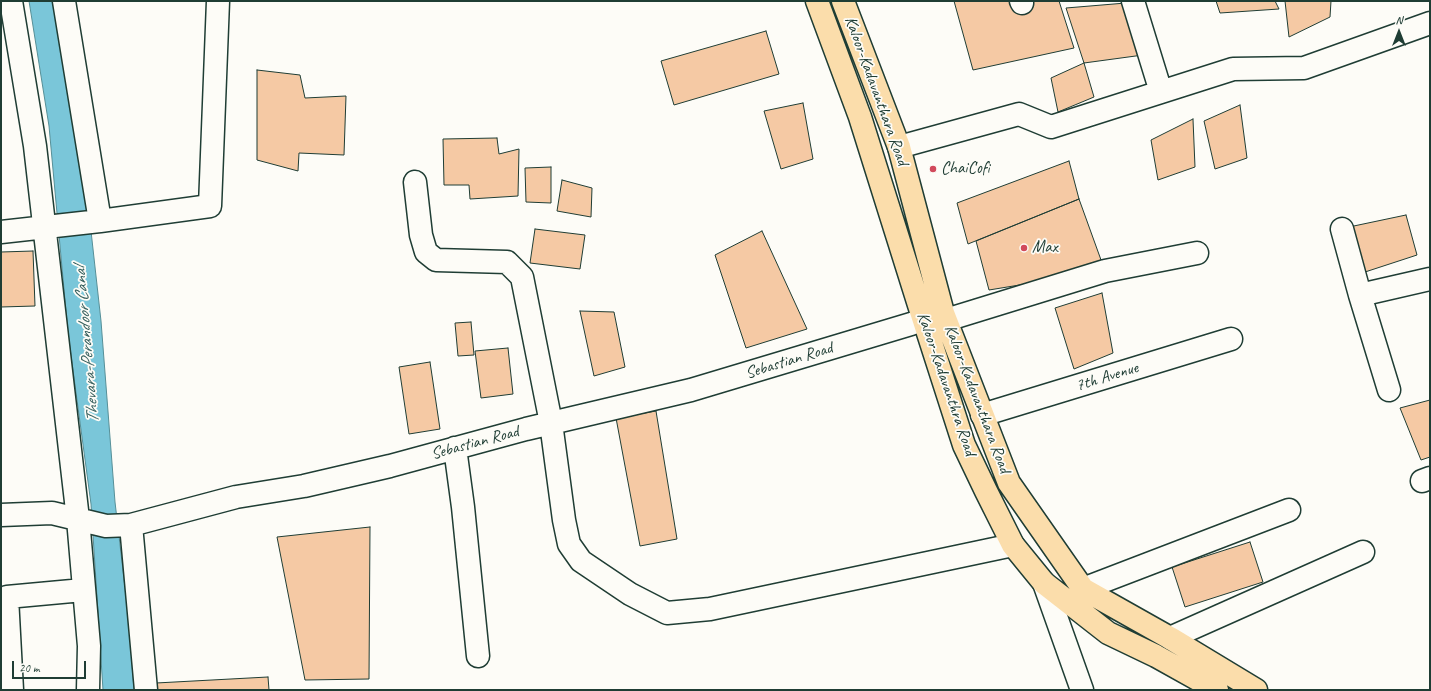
<!DOCTYPE html>
<style>
body{margin:0}
#map{position:relative;width:1431px;height:691px;overflow:hidden;background:#fdfcf7;font-family:Caveat,sans-serif}
canvas{display:block}
.frame{position:absolute;inset:0;border:2px solid #1f3d34;pointer-events:none}
.north{position:absolute;left:1379px;top:12px;width:40px;height:40px;-webkit-text-stroke:3px #fdfcf7;paint-order:stroke;rotate:0deg;font-size:11px;font-weight:700;line-height:16px;text-align:center;color:#1f3d34}
.north::after{content:'';display:block;margin:auto;width:14px;height:18px;background:#1f3d34;clip-path:polygon(50% 0,100% 100%,50% 72%,0 100%)}
.scale{position:absolute;left:12px;top:661px;width:74px;height:18px;box-sizing:border-box;border:2px solid #1f3d34;border-top:0;padding-left:5px;font-size:12px;line-height:14px;white-space:nowrap;color:#1f3d34;-webkit-text-stroke:3px #fdfcf7;paint-order:stroke}
</style>
<div id="map">
<canvas width="1431" height="691"></canvas>
<div class="frame"></div>
<div class="north">N</div>
<div class="scale">20 m</div>
</div>
<script>
const c = document.querySelector('canvas').getContext('2d');
c.lineJoin = 'round';
function paint(path, color) { c.fillStyle = color; c.fill(path, 'evenodd'); }
const toPath = rows => new Path2D(rows.map(r => 'M' + r).join(''));
function trace(path, color, width, dash) { c.strokeStyle = color; c.lineWidth = width; c.lineCap = dash ? 'butt' : 'round'; c.setLineDash(dash || []); c.stroke(path); }
function write(font, color, halo, rows, align = 'center') {
  c.font = font + ' Caveat,sans-serif'; c.lineWidth = 3.5; c.setLineDash([]); c.textBaseline = 'middle'; c.strokeStyle = halo; c.fillStyle = color; for (const [text, x, y, turn = 0] of rows) {
    c.save(); c.translate(x, y); c.rotate((+turn || 0) * Math.PI / 180); c.textAlign = isNaN(turn) ? turn : align; if (halo) c.strokeText(text, 0, 0); c.fillText(text, 0, 0); c.restore();
  }
}
const water = toPath([
 [29,1,56,1,90,222,101,321,115,502,129,622,134,690,103,690,91,504,68,333,49,126,29,1]
]);
const building = toPath([
 [954,1,1059,1,1074,48,973,70,954,1],
 [1216,1,1275,1,1279,9,1220,13,1216,1],
 [1285,1,1331,1,1330,17,1289,37,1285,1],
 [1126,3,1143,55,1084,63,1066,8,1126,3],
 [766,31,779,74,674,105,661,61,766,31],
 [1084,63,1094,97,1058,112,1051,78,1084,63],
 [257,70,300,75,305,98,346,96,344,155,299,153,298,171,257,160,257,70],
 [803,103,813,159,781,169,764,111,803,103],
 [1240,105,1247,158,1215,169,1204,121,1240,105],
 [1193,119,1195,167,1158,180,1151,140,1193,119],
 [497,138,499,154,519,149,518,196,470,199,469,185,444,185,443,139,497,138],
 [1069,161,1079,199,968,244,957,203,1069,161],
 [551,167,551,203,526,202,525,168,551,167],
 [562,180,592,188,591,217,557,211,562,180],
 [1079,199,1105,271,989,290,976,241,1079,199],
 [1406,215,1417,255,1362,273,1349,227,1406,215],
 [535,229,585,235,580,269,530,263,535,229],
 [762,231,807,329,746,348,715,255,762,231],
 [33,251,35,306,1,307,1,252,33,251],
 [1102,293,1113,353,1074,369,1055,308,1102,293],
 [580,311,614,312,625,367,594,376,580,311],
 [471,322,474,355,458,356,455,323,471,322],
 [508,348,513,394,481,398,475,351,508,348],
 [430,362,440,429,409,434,399,367,430,362],
 [1430,400,1430,457,1421,460,1400,408,1430,400],
 [656,411,677,539,640,546,616,418,656,411],
 [370,527,369,679,305,680,277,537,370,527],
 [1250,542,1263,582,1185,607,1172,567,1250,542],
 [268,677,269,690,157,690,156,683,268,677]
]);
const minor = toPath([
 [11,1,35,146,78,519,89,646,88,690],
 [64,1,100,221],
 [1021,1,1022,3],
 [1133,1,1161,92],
 [899,147,1019,114,1051,127,1233,69,1304,68,1430,23],
 [415,182,421,235,426,252,436,260,507,262,522,277,551,423,564,520,569,544,581,561,630,594,667,613,710,609,1013,545],
 [1342,229,1360,295,1430,279],
 [1,232,100,221,210,206,218,1],
 [1360,295,1389,390],
 [946,320,1105,271,1197,253],
 [982,415,1231,339],
 [455,448,463,507,478,656],
 [1422,481,1430,478],
 [1,515,52,513,106,526,131,525,236,497,304,486,390,466,526,429,691,390,911,324,942,313],
 [131,525,146,690],
 [1044,583,1082,690],
 [1083,589,1289,510],
 [1170,638,1363,552],
 [12,690,7,597,83,590]
]);
const major = toPath([
 [817,1,860,117,919,305,964,445,986,491,1013,545,1044,583,1108,633,1156,656,1217,690],
 [843,1,899,147,943,313,1009,483,1083,589,1170,638,1256,690]
]);
const markers = [
 [933,169,4,"#d1495b"],
 [1024,248,4,"#d1495b"]
];
const streetNames = [
 ["Kaloor-Kadavanthara Road",876,91,70],
 ["Sebastian Road",789,361,-17],
 ["7th Avenue",1107,377,-17],
 ["Kaloor-Kadavanthra Road",946,384,71],
 ["Kaloor-Kadavanthara Road",977,399,69],
 ["Sebastian Road",475,443,-15]
];
const poiNames = [
 ["ChaiCofi",941,169],
 ["Max",1032,248]
];
const waterNames = [
 ["Thevara-Perandoor Canal",87,345,-95]
];
paint(water, '#7ac6d9');
trace(water, '#568f97', 1);
paint(building, '#f5c9a4');
trace(building, '#1f3d34', 1);
trace(minor, '#1f3d34', 25);
trace(major, '#1f3d34', 25);
trace(minor, '#fdfcf7', 22);
trace(major, '#fbddab', 22);
for (const [x, y, r, color] of markers) { const dot = new Path2D(); dot.arc(x, y, r, 0, 2 * Math.PI); c.fillStyle = color; c.fill(dot); trace(dot, '#fdfcf7', 1.5); }
write('17px', '#1f3d34', '#fdfcf7', streetNames);
write('17px', '#1f3d34', '#fdfcf7', poiNames, 'left');
write('italic 18px', '#365f5d', '#fdfcf7', waterNames);
</script>
